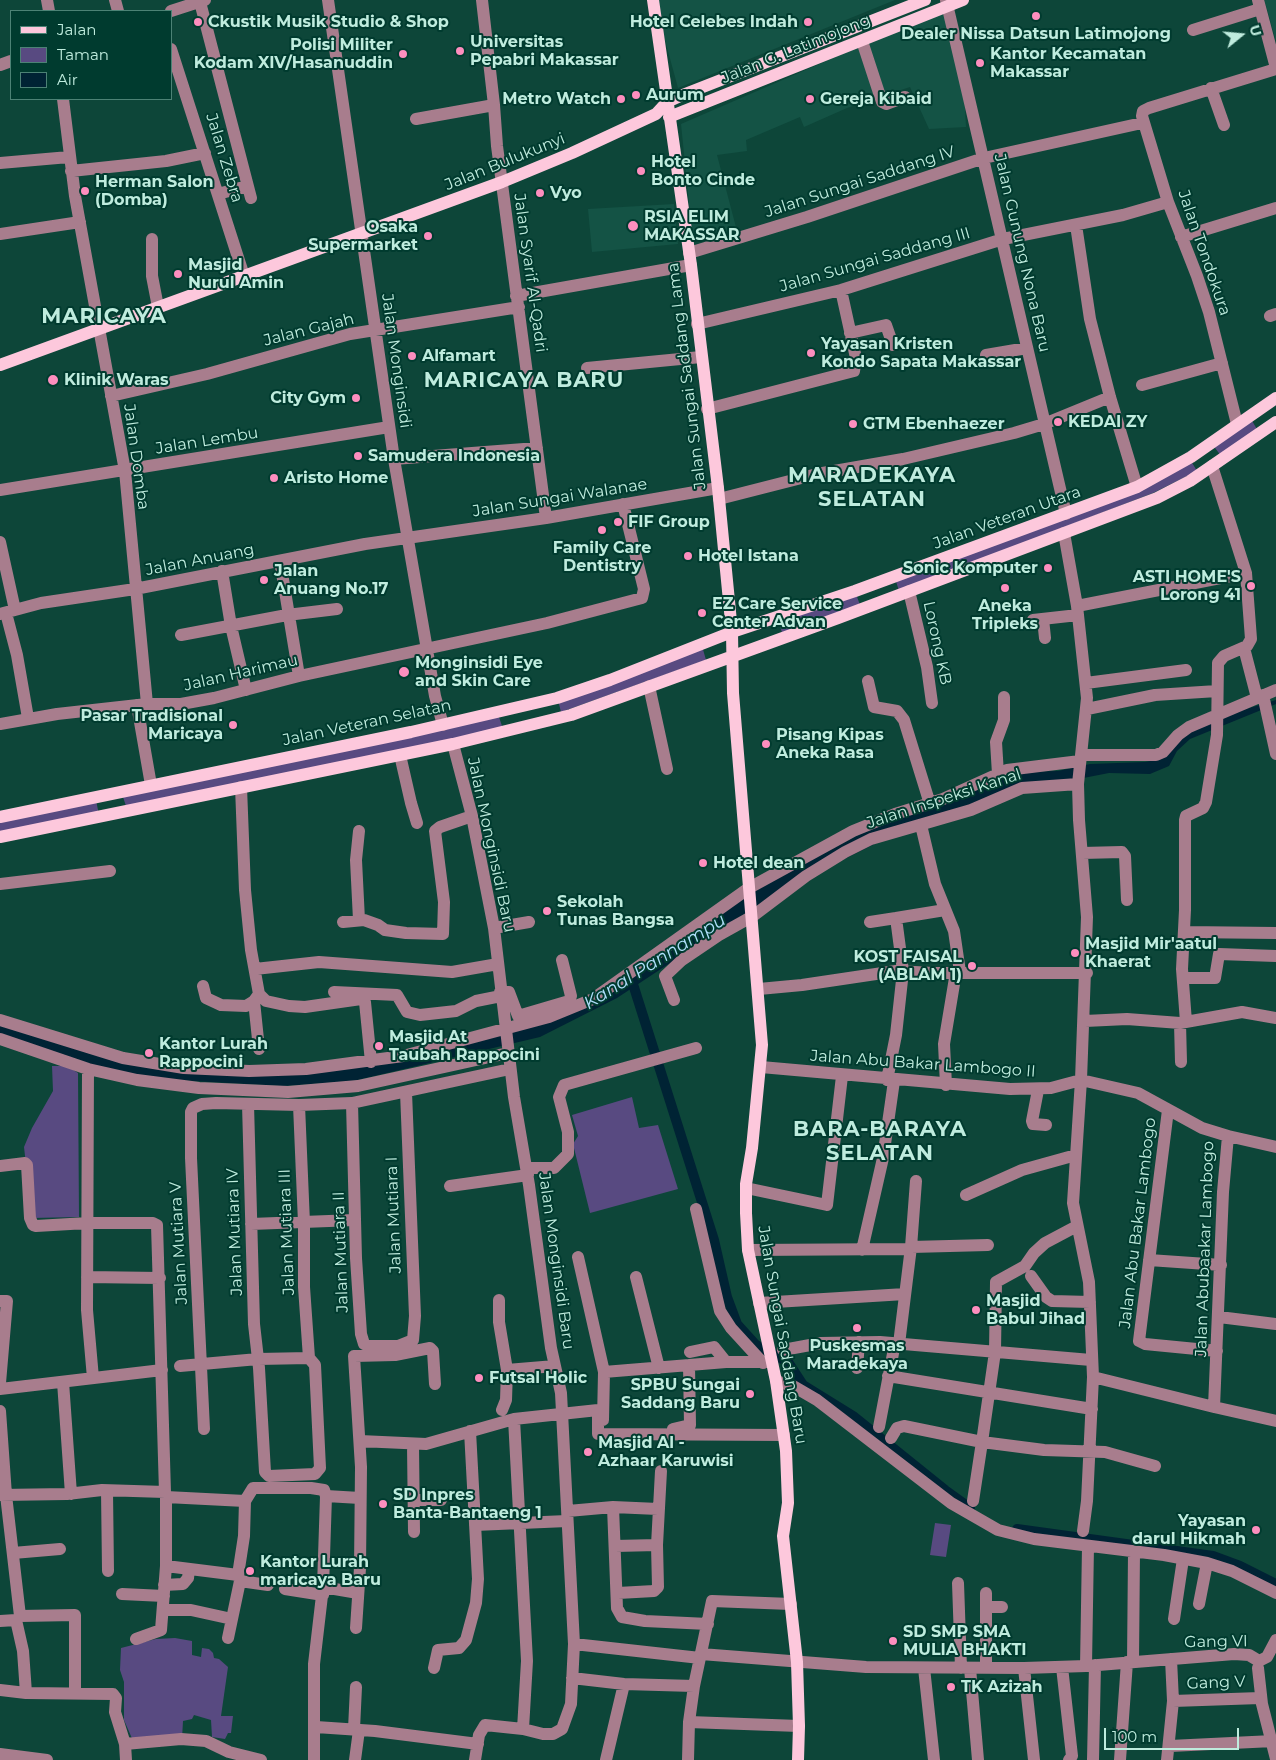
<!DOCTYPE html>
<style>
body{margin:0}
#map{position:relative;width:1276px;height:1760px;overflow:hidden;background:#0d4639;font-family:Montserrat,sans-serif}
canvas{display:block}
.legend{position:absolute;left:10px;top:10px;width:162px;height:90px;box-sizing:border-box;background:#003b2f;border:1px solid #4c8275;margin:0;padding:6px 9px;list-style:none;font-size:15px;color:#bfecde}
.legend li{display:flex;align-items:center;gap:10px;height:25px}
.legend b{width:25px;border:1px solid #4c8275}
.north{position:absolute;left:1216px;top:10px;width:50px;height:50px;-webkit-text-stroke:4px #003b2f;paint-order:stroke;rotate:73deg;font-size:14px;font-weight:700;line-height:20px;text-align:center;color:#bfecde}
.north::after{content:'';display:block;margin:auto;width:18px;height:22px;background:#bfecde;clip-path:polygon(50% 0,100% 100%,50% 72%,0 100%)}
.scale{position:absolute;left:1104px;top:1728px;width:135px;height:22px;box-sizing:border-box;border:2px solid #bfecde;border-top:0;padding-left:6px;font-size:15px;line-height:18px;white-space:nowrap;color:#bfecde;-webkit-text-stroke:4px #003b2f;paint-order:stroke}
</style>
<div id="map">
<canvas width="1276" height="1760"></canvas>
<ul class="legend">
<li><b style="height:6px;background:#fdc8dc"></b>Jalan</li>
<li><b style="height:14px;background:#584a81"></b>Taman</li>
<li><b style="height:14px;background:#002334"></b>Air</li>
</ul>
<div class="north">U</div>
<div class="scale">100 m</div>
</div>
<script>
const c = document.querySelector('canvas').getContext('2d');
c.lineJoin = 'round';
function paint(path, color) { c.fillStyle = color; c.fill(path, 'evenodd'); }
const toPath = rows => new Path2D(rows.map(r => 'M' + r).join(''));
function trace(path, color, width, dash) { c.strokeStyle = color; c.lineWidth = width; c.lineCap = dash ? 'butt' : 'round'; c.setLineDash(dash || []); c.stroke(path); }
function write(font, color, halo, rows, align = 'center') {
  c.font = font + ' Montserrat,sans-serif'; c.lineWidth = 4; c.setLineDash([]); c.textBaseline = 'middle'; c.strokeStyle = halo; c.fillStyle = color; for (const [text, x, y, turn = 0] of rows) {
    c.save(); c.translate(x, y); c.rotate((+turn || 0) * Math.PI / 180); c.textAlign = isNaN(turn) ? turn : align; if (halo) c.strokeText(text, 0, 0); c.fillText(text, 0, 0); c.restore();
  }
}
const built = toPath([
 [658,0,895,0,678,88,662,29],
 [1265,0,1276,0,1276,41,1265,2],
 [944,10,964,92,966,127,929,129,910,87,847,108,804,127,800,117,746,140,747,151,717,155,737,231,693,242,681,124],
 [674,204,678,244,592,252,588,209]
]);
const green = toPath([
 [1251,419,1258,431,1221,456,1213,445],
 [1191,461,1197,471,1153,493,899,591,895,578],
 [856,594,860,605,782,633,778,618],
 [702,646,706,660,561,712,558,700],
 [498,714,503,729,126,806,122,794],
 [96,800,99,815,0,836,0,819],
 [52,1066,67,1066,78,1073,79,1217,32,1218,24,1147,32,1128,53,1091],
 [632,1097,639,1128,658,1125,678,1189,590,1213,573,1144,578,1136,572,1115],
 [935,1523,951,1525,946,1557,930,1555],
 [175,1638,192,1641,192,1655,201,1657,202,1648,209,1649,213,1653,214,1658,219,1659,228,1667,221,1716,233,1716,231,1733,228,1733,225,1739,212,1737,211,1720,194,1715,192,1719,183,1721,182,1739,134,1743,124,1720,124,1682,120,1670,121,1648,156,1639]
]);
const water = toPath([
 [1276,700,1276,704,1190,739,1177,751,1169,766,1150,774,1109,773,1068,781,929,817,776,893,617,998,540,1037,353,1081,283,1086,157,1079,99,1067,0,1036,0,1022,169,1070,341,1070,582,1006,760,887,896,815,967,795,1016,772,1058,771,1090,764,1145,762,1162,759,1186,733,1223,716]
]);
const canal = toPath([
 [632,981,714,1240,727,1297,737,1324,756,1345,788,1362,803,1385,853,1416,945,1490,970,1508],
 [1017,1529,1213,1556,1240,1566,1276,1584]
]);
const minor = toPath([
 [47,0,49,11],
 [115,0,118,11],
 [328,0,394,459,435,696,443,725],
 [482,0,494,105,497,146,546,518],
 [946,0,1066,514],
 [1258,0,1276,68],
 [200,2,251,198],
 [171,11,205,0],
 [1193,30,1260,9],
 [862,41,882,102,886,104,905,97],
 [171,49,244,276],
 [0,65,11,61],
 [1211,88,1224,125],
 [63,99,75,196,125,471,147,704],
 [416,119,494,105],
 [0,163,69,157],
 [71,171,166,161,205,153],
 [218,194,247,186],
 [1076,225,1090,319,1110,397,1137,487],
 [0,234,80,222],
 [1181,237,1276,208],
 [152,239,152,276,158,307],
 [689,253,807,217,984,158,1142,123],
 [516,296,691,265],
 [1270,316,1276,314],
 [697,324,841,290,1003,239,1123,215,1168,202],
 [850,333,886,325,893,345],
 [986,355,1027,348],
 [587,368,701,357],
 [1142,385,1222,363],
 [111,396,207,374,350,334,519,307],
 [707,409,854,371,856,358,841,290],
 [1237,424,1209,312,1197,276,1168,202,1142,116,1143,111,1149,108,1276,69],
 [394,459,537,448],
 [0,490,389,427],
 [719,499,817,474,903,459,1014,433,1044,424,1110,397],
 [1064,533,1077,606,1087,698,1078,784,1079,820,1087,917,1081,1080,1138,1093,1202,1128,1228,1136,1223,1192,1214,1407,1276,1421],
 [0,542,15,610],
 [280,561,299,676],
 [222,571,231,626,246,690],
 [909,591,927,667,932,703],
 [1077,606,1246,573],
 [6,613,17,655,28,718],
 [0,614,41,603,135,589,365,544,546,518,718,488],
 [1043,619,1045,638],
 [1033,620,1078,615],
 [181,635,287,615,337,609],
 [1244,648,1257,698],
 [868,681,874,707,897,711,904,720,930,804],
 [1086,683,1186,670],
 [649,686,667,769],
 [1263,695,1276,754],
 [137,705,151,785],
 [1087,709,1155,695,1217,691],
 [0,724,57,714,147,704,181,704,214,698,299,676,547,623,642,598,644,589,623,504],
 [453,744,472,816,494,928,514,1097,529,1185,551,1348,561,1393,574,1644,571,1704,562,1729,553,1734,543,1734,523,1729,485,1725,479,1735,475,1760],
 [400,755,411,803,417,823],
 [1081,755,1156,755,1163,752,1178,735,1189,727,1276,690],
 [998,774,996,742,1004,720,1004,697],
 [241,787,245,890,251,950,259,994,266,1001,289,1006,305,1007,361,999,365,1002,371,1062],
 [921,825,935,884,954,931,960,972],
 [1082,853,1122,852,1125,856,1127,900],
 [0,884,110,871],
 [896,918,945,910],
 [359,920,356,860,359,831],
 [343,922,364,920,378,925,385,930,406,933,443,934,444,902,435,831,440,827,472,816],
 [870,922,896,918,903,971,896,1035,887,1080],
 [494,928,529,922],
 [1184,932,1276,933],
 [255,969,319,962,452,972,498,964],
 [1184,978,1215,978,1219,954,1276,956],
 [203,986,206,998,221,1005,246,1006,254,1001,259,994],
 [759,989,802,985,896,971,933,973,1087,973],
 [334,992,397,995,407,1012,420,1015,456,1011,476,1001,501,996],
 [500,992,509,992,518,1016,569,1001,571,996,562,960],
 [674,1000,665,976,682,960,719,935,753,916,806,876,845,852,871,839,971,810,1022,788,1078,784],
 [254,1001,259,1049],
 [0,1020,123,1058,184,1068,249,1071,306,1069,403,1056,549,1017,593,999,749,888,853,831,895,814,943,799,1007,770,1080,761],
 [1085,1021,1127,1019,1180,1023,1242,1012,1276,1018],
 [1186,1022,1182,969,1185,910,1185,820,1186,816,1203,808,1206,802,1217,735,1218,663,1224,656,1247,646,1251,639,1246,573,1212,466],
 [1180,1023,1181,1062],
 [0,1039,88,1069,137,1080,199,1088,288,1092,358,1086,508,1053],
 [761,1067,1010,1089,1051,1088,1081,1080,1073,1203,1089,1282,1093,1377,1087,1501,1083,1531],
 [88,1069,87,1310,93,1378],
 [946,1085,944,1044,956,972],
 [1038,1090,1032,1121,1033,1124,1046,1125],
 [352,1103,356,1258,361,1334,364,1344,368,1346,398,1346,413,1340,415,1316,406,1092],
 [248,1104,254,1324,259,1368,265,1472,269,1476,315,1474,320,1468,315,1365,309,1358],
 [299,1105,304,1223,304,1287,309,1358],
 [1168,1110,1139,1341,1145,1344,1217,1351],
 [1228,1136,1276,1147],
 [0,1166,25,1163,27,1165,30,1218,33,1225,36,1226,87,1223,153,1223,157,1225,165,1492],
 [526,1168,554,1168,568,1154,568,1132,559,1097,564,1085,696,1048],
 [450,1186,528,1175],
 [746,1188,827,1205],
 [966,1195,1022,1170,1076,1155],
 [827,1205,842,1076],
 [696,1209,720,1311,731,1328,763,1363],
 [251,1224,355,1220],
 [911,1247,988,1245],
 [748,1250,911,1249],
 [862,1250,883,1158,894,1081],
 [578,1257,604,1372,603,1420],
 [1149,1260,1221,1265],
 [1031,1276,1046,1297,1052,1301,1090,1302],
 [87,1277,160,1278],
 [636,1277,659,1368],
 [499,1300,499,1322,507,1370,506,1400,502,1410],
 [0,1301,7,1301,0,1383],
 [759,1303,905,1294],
 [1219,1317,1276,1324],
 [899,1344,911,1247,916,1181],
 [783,1350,821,1343,880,1342,1091,1360],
 [690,1352,714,1347,726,1362],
 [180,1366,258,1359,309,1358],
 [857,1368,859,1342],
 [507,1370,555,1366],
 [604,1372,726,1362,768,1362],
 [888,1376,1092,1409],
 [1093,1377,1214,1407],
 [776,1381,793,1386,817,1400,951,1503,998,1530,1034,1539,1164,1555,1207,1563,1232,1571,1276,1593],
 [63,1382,71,1494],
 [0,1389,162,1370],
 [0,1411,6,1495,20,1616],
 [514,1419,527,1661,523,1729],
 [879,1427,895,1343],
 [204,1429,191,1158,191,1112,193,1108,202,1104,216,1103,299,1105,352,1103,510,1069],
 [673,1429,690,1425,689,1365],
 [891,1438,897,1428,904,1426,982,1442,995,1352,996,1282,1025,1266,1034,1253,1045,1243,1077,1226],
 [360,1441,426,1444,514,1419,598,1410,598,1434,784,1435],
 [413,1445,414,1532],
 [107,1491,108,1571],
 [0,1495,67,1494,102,1490,165,1492,166,1497,245,1501,253,1488,311,1488,324,1490,326,1496,360,1498],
 [414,1500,441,1500],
 [973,1501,982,1442,1044,1450,1105,1452,1155,1466],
 [613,1507,658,1509],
 [568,1511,613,1507,617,1608,622,1617,645,1621,708,1624],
 [475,1525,567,1521],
 [615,1546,657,1545],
 [13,1553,60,1549],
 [166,1566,238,1575],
 [240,1581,268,1585],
 [958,1583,961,1668],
 [164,1585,183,1584,188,1578,189,1569],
 [323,1587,326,1496],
 [285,1589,323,1595],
 [618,1593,654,1591,658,1587,657,1545,661,1471],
 [122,1594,164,1596],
 [1199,1604,1207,1563],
 [987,1607,1002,1607],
 [163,1610,191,1610,232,1619],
 [20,1616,75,1615,75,1694],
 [1174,1619,1183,1559],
 [16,1620,23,1651,26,1693],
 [0,1621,16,1620],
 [356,1628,360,1568,361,1467,354,1356,395,1355,430,1348,433,1351,435,1384],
 [228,1638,240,1581,238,1575,244,1536,245,1501],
 [136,1639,161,1630,166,1566,166,1497],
 [574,1644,700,1658],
 [701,1654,866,1667,1024,1668,1086,1666,1234,1654,1249,1655,1259,1661,1267,1657,1276,1640],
 [1133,1662,1134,1552],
 [1086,1666,1088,1546],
 [1062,1667,1072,1756,1069,1760],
 [434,1668,438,1650,459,1648,466,1640,476,1603,478,1579,470,1431],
 [924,1668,934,1760],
 [970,1668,978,1760],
 [986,1668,986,1593],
 [1024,1668,1034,1760],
 [1258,1668,1262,1704,1276,1759],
 [572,1678,624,1684,694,1686],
 [0,1690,26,1693,113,1694,116,1698,115,1712,125,1744,126,1760],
 [1173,1701,1260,1698],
 [689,1722,799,1726],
 [316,1727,375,1731,478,1744],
 [354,1729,356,1687],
 [125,1744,181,1739,206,1741,229,1752,261,1760],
 [1170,1746,1273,1741],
 [0,1754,47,1760],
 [314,1760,314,1664,323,1587,358,1593],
 [355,1760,359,1730],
 [606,1760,624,1684],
 [688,1760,689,1722,694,1686,712,1601,791,1604],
 [1093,1760,1095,1665],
 [1120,1760,1127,1662],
 [1167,1760,1173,1701,1171,1659]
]);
const major = toPath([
 [653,0,691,265,718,488,732,632,733,693,762,1045,752,1148,746,1184,746,1213,748,1250,776,1381,786,1451,788,1503,783,1536,797,1662,799,1726,798,1760],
 [669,117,963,0],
 [0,365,502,182,572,153,656,114,667,102,680,96,925,0],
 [0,817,411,732,557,698,610,680,732,632,855,591,1137,487,1191,457,1276,398],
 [0,837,453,744,571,715,838,618,1157,498,1190,481,1276,422]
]);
const markers = [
 [1036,16,5,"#fd8ebe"],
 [198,22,5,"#fd8ebe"],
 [808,22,5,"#fd8ebe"],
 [460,51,5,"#fd8ebe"],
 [403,54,5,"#fd8ebe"],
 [980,63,5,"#fd8ebe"],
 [636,95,5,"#fd8ebe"],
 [621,99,5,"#fd8ebe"],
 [810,99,5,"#fd8ebe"],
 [641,171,5,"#fd8ebe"],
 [85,191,5,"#fd8ebe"],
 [540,193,5,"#fd8ebe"],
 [633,226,6,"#fd8ebe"],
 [428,236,5,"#fd8ebe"],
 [178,274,5,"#fd8ebe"],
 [811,353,5,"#fd8ebe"],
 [412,356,5,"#fd8ebe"],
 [53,380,6,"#fd8ebe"],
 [356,398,5,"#fd8ebe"],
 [1058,422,5,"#fd8ebe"],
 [853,424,5,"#fd8ebe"],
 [358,456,5,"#fd8ebe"],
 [274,478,5,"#fd8ebe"],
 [618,522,5,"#fd8ebe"],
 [602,530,5,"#fd8ebe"],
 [688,556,5,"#fd8ebe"],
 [1048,568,5,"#fd8ebe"],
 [264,580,5,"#fd8ebe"],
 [1251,586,5,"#fd8ebe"],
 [1005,588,5,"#fd8ebe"],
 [702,613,5,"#fd8ebe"],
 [404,672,6,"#fd8ebe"],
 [233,725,5,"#fd8ebe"],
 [766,744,5,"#fd8ebe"],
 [703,863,5,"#fd8ebe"],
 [547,911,5,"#fd8ebe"],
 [1075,953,5,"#fd8ebe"],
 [972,966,5,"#fd8ebe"],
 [379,1046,5,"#fd8ebe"],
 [149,1053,5,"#fd8ebe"],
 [976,1310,5,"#fd8ebe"],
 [857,1328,5,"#fd8ebe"],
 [479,1378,5,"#fd8ebe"],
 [750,1394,5,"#fd8ebe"],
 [588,1452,5,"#fd8ebe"],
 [383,1504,5,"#fd8ebe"],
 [1256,1530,5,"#fd8ebe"],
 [250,1571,5,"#fd8ebe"],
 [893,1641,5,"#fd8ebe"],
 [951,1687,5,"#fd8ebe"]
];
const poiNames = [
 ["Ckustik Musik Studio & Shop",208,22],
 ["Hotel Celebes Indah",798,22,"right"],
 ["Dealer Nissa Datsun Latimojong",1036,34,"center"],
 ["Universitas",470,42],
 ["Pepabri Makassar",470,60],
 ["Polisi Militer",393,45,"right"],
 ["Kodam XIV/Hasanuddin",393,63,"right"],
 ["Kantor Kecamatan",990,54],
 ["Makassar",990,72],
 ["Aurum",646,95],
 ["Metro Watch",611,99,"right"],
 ["Gereja Kibaid",820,99],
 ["Hotel",651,162],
 ["Bonto Cinde",651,180],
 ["Herman Salon",95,182],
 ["(Domba)",95,200],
 ["Vyo",550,193],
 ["RSIA ELIM",644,217],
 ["MAKASSAR",644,235],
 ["Osaka",418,227,"right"],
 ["Supermarket",418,245,"right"],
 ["Masjid",188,265],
 ["Nurul Amin",188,283],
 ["Yayasan Kristen",821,344],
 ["Kondo Sapata Makassar",821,362],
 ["Alfamart",422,356],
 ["Klinik Waras",64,380],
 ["City Gym",346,398,"right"],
 ["KEDAI ZY",1068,422],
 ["GTM Ebenhaezer",863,424],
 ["Samudera Indonesia",368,456],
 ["Aristo Home",284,478],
 ["FIF Group",628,522],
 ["Family Care",602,548,"center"],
 ["Dentistry",602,566,"center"],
 ["Hotel Istana",698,556],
 ["Sonic Komputer",1038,568,"right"],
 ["Jalan",274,571],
 ["Anuang No.17",274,589],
 ["ASTI HOME'S",1241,577,"right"],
 ["Lorong 41",1241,595,"right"],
 ["EZ Care Service",712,604],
 ["Center Advan",712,622],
 ["Aneka",1005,606,"center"],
 ["Tripleks",1005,624,"center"],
 ["Monginsidi Eye",415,663],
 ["and Skin Care",415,681],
 ["Pasar Tradisional",223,716,"right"],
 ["Maricaya",223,734,"right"],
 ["Pisang Kipas",776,735],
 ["Aneka Rasa",776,753],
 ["Hotel dean",713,863],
 ["Sekolah",557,902],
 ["Tunas Bangsa",557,920],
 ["Masjid Mir'aatul",1085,944],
 ["Khaerat",1085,962],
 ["KOST FAISAL",962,957,"right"],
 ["(ABLAM 1)",962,975,"right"],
 ["Masjid At",389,1037],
 ["Taubah Rappocini",389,1055],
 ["Kantor Lurah",159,1044],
 ["Rappocini",159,1062],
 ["Masjid",986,1301],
 ["Babul Jihad",986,1319],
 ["Puskesmas",857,1346,"center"],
 ["Maradekaya",857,1364,"center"],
 ["Futsal Holic",489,1378],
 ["SPBU Sungai",740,1385,"right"],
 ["Saddang Baru",740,1403,"right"],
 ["Masjid Al -",598,1443],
 ["Azhaar Karuwisi",598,1461],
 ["SD Inpres",393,1495],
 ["Banta-Bantaeng 1",393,1513],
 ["Yayasan",1246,1521,"right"],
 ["darul Hikmah",1246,1539,"right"],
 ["Kantor Lurah",260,1562],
 ["maricaya Baru",260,1580],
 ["SD SMP SMA",903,1632],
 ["MULIA BHAKTI",903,1650],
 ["TK Azizah",961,1687]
];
const streetNames = [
 ["Jalan G. Latimojong",796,49,-22],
 ["Jalan Zebra",224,158,73],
 ["Jalan Bulukunyi",505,162,-22],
 ["Jalan Sungai Saddang IV",860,182,-18],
 ["Jalan Gunung Nona Baru",1022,253,77],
 ["Jalan Tondokura",1204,253,71],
 ["Jalan Sungai Saddang III",875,260,-16],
 ["Jalan Syarif Al-Qadri",530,273,82],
 ["Jalan Gajah",309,330,-14],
 ["Jalan Monginsidi",396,361,82],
 ["Jalan Sungai Saddang Lama",687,376,-97],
 ["Jalan Lembu",207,441,-9],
 ["Jalan Domba",136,457,82],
 ["Jalan Sungai Walanae",560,498,-9],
 ["Jalan Veteran Utara",1007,518,-20],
 ["Jalan Anuang",200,560,-11],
 ["Lorong KB",937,643,78],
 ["Jalan Harimau",241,673,-13],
 ["Jalan Veteran Selatan",367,723,-12],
 ["Jalan Inspeksi Kanal",944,799,-18],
 ["Jalan Monginsidi Baru",491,845,78],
 ["Jalan Abu Bakar Lambogo II",923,1064,4],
 ["Jalan Mutiara I",394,1215,-92],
 ["Jalan Abu Bakar Lambogo",1138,1223,-83],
 ["Jalan Mutiara IV",235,1232,-92],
 ["Jalan Mutiara III",287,1232,-92],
 ["Jalan Mutiara V",179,1243,-93],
 ["Jalan Abubaakar Lambogo",1205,1249,-88],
 ["Jalan Mutiara II",341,1252,-92],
 ["Jalan Monginsidi Baru",556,1261,82],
 ["Jalan Sungai Saddang Baru",782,1335,80],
 ["Gang VI",1216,1642,-1],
 ["Gang V",1216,1683,-2]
];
const waterNames = [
 ["Kanal Pannampu",655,962,-32]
];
const districtNames = [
 ["MARICAYA",104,317],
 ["MARICAYA BARU",524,381],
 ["MARADEKAYA",872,476],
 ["SELATAN",872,500],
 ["BARA-BARAYA",880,1130],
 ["SELATAN",880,1154]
];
paint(built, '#145345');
paint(green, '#584a81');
paint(water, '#002334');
trace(canal, '#002334', 10);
trace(minor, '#a87d8d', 12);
trace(major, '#fdc8dc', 12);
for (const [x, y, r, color] of markers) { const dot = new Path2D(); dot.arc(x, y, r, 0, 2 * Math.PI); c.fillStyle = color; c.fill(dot); trace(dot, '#003b2f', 2); }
write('bold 16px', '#bfecde', '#003b2f', poiNames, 'left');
write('16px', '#bfecde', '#003b2f', streetNames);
write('italic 18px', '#b0e0fc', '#003b2f', waterNames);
c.letterSpacing = '1px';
write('bold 21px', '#bfecde', '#003b2f', districtNames);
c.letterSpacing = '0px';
</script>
